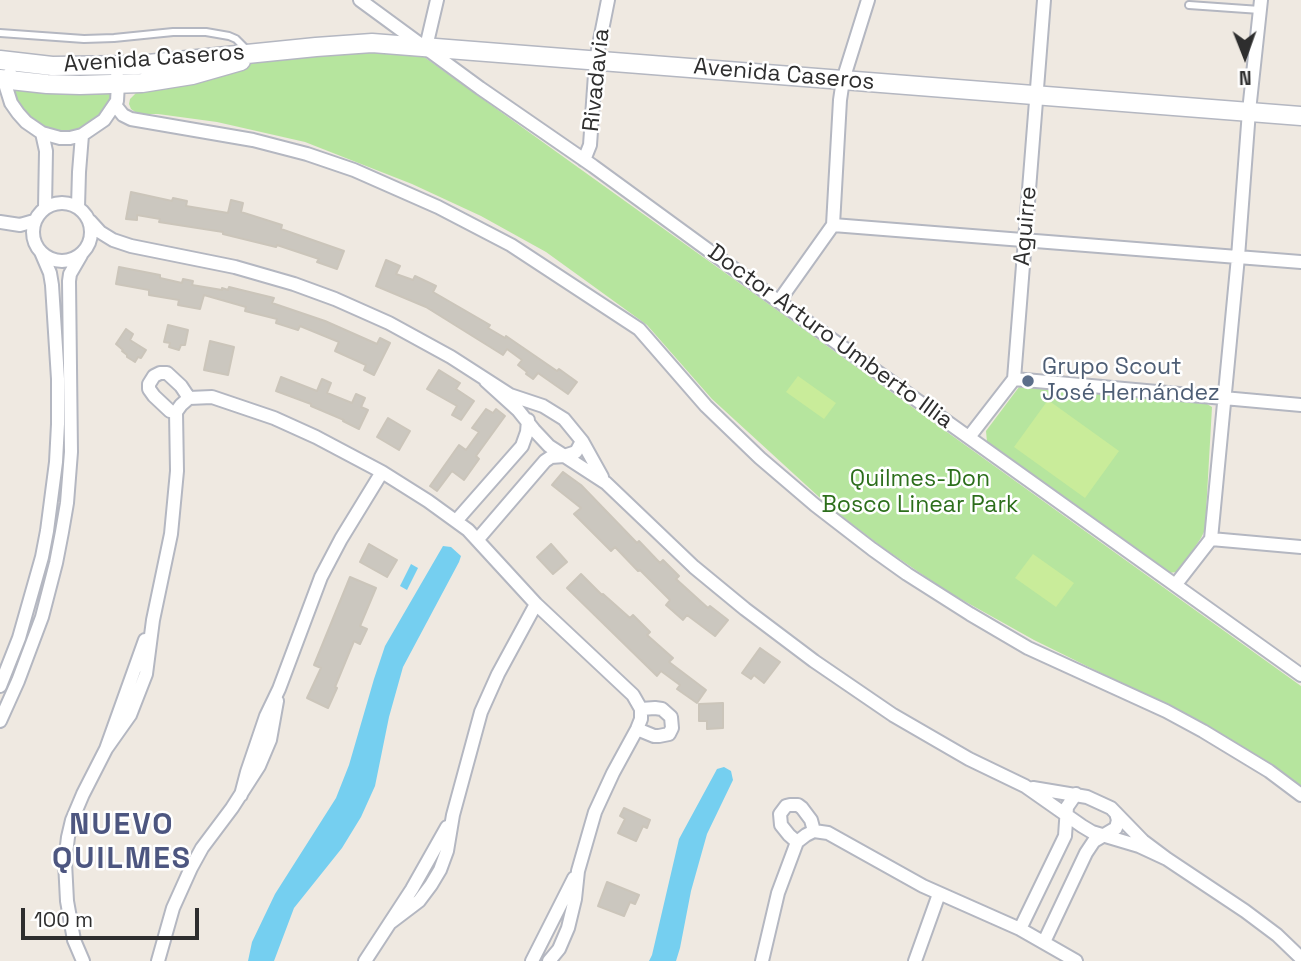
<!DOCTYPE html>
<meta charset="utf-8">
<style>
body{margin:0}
#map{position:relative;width:1301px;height:961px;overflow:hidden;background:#efe9e1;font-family:"Space Grotesk",sans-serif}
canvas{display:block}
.north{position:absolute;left:1210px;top:21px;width:70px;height:70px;-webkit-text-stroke:5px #fff;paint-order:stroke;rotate:179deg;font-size:19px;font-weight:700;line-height:28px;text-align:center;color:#2e2e2e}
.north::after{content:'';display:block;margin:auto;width:24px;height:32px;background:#2e2e2e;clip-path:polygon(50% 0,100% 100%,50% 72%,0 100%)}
.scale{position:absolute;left:21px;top:908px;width:178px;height:32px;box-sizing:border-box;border:4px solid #2e2e2e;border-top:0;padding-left:9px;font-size:21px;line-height:24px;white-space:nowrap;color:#2e2e2e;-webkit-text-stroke:5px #fff;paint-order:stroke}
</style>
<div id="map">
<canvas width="1301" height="961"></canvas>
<div class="north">N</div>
<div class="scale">100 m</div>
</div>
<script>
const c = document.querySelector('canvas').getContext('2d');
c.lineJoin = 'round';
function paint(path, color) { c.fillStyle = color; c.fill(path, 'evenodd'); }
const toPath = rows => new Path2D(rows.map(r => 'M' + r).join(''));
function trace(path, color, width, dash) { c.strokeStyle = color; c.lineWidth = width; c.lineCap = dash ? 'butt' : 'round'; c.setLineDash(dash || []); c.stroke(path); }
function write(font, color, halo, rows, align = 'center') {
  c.font = font + ' "Space Grotesk",sans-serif'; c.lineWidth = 5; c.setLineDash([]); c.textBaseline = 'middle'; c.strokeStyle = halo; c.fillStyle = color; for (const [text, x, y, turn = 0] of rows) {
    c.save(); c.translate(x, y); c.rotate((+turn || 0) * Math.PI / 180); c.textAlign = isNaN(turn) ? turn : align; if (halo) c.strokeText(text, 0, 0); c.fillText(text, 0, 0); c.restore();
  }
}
const green = toPath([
 [328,52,420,54,1301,686,1301,789,1172,708,1034,640,948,592,882,547,830,507,712,399,647,325,546,252,481,216,412,184,305,142,217,122,158,114,138,114,131,109,129,104,130,99,136,93,191,84,225,74,259,61],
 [118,84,112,111,70,138,34,128,6,87],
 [1019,387,1207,404,1212,407,1205,530,1201,538,1178,572,1167,573,987,442,986,431]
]);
const pitch = toPath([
 [798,376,836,403,824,419,786,392],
 [1048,400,1119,451,1085,498,1014,447],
 [1033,554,1074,583,1056,607,1015,578]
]);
const water = toPath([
 [443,546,451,547,461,556,459,562,403,667,389,717,375,786,361,817,342,848,294,908,274,961,248,961,252,942,275,894,336,798,349,765,374,679,385,646],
 [411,564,418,568,407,590,400,586],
 [724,767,731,771,733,780,707,834,691,891,680,948,676,961,649,961,652,955,679,839,717,769]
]);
const building = toPath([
 [131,192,172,201,173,198,187,201,186,206,228,213,231,200,243,203,241,212,282,225,281,229,344,251,337,269,317,262,319,259,277,245,276,247,223,234,223,232,159,222,160,219,137,215,137,220,126,219,131,192],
 [386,260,400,266,396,274,413,280,415,276,436,286,433,292,490,325,488,328,505,338,506,336,557,371,559,369,577,382,568,394,538,373,533,379,526,374,527,372,518,365,522,360,507,349,503,355,426,307,376,286,386,260],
 [119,267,160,275,160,278,182,283,183,279,193,281,192,285,222,290,222,288,228,290,229,287,274,298,272,303,325,321,377,344,380,338,390,343,374,375,364,370,366,365,335,351,339,342,300,326,298,330,276,323,277,319,245,311,246,307,204,295,200,309,178,305,179,300,149,295,149,290,116,284,119,267],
 [168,325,188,330,185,345,181,345,179,350,169,347,170,343,164,342,168,325],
 [126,329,133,334,130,340,146,350,141,358,138,357,135,362,127,357,127,355,122,351,123,350,116,344,126,329],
 [210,341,234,347,228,375,204,370,210,341],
 [439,370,460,383,456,389,474,401,461,420,452,415,457,406,427,389,439,370],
 [281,377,317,391,322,379,331,383,327,393,352,403,356,394,365,398,361,407,368,410,359,429,343,421,344,420,311,406,311,404,276,391,281,377],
 [486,409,493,413,496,409,505,416,476,456,479,459,464,480,452,471,437,491,430,486,459,445,466,450,479,432,472,428,486,409],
 [388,418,410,431,399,450,377,437,388,418],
 [563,472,581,485,637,543,639,541,660,563,663,560,679,576,676,579,708,608,710,606,728,620,715,636,687,615,683,620,666,605,670,600,640,570,638,571,615,547,611,551,574,514,581,508,552,485,563,472],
 [369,544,397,560,387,577,360,562,369,544],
 [551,544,567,562,553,574,537,557,551,544],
 [581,574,602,595,603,594,630,618,633,615,650,632,647,635,673,658,669,662,706,690,697,703,677,689,680,685,661,671,657,676,567,588,581,574],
 [350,577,376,588,360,626,367,629,360,644,354,641,335,687,337,688,328,708,307,698,321,668,314,665,350,577],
 [760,648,780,662,764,683,754,675,751,679,742,673,760,648],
 [723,703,723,728,707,729,707,721,699,721,699,704,723,703],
 [624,808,650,820,647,828,643,826,636,841,618,833,625,819,620,816,624,808],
 [607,882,639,895,635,904,630,902,624,916,598,906,607,882]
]);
const lane = toPath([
 [1189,5,1260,10],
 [0,33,84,39,114,38,173,32,206,32,229,36,236,39,248,51]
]);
const street = toPath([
 [360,0,480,88,593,166,767,293,1301,675],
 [426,47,437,0],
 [10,73,6,80,6,87,11,103,18,113,26,122,42,133,60,138,70,138,82,135,104,120,117,101,118,84,117,76],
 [115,105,123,115,131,119,253,140,307,154,354,170,438,207,511,245,639,329,706,406,760,458,815,505,872,549,907,574,970,614,1028,648,1166,711,1203,731,1269,771,1301,795],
 [42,133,46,151,45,208],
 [584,160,590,145,596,60,608,0],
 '33 232a29 29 0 1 1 58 0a29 29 0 1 1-58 0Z',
 [78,207,79,172,82,135],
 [90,221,100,232,113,240,131,246,235,267,294,284,335,299,389,323,451,357,510,395,543,406,564,419,582,441,602,477],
 [0,222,20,225,34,221],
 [833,225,1301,262],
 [779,301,833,225,840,100,843,80,868,0],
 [1014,379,1301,405],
 [486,381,518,410,534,430,549,446,606,483,694,567,745,609,814,661,893,715,969,759,1025,786,1082,826,1092,832,1139,846,1167,859],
 [176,412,170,411,154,396,149,389,149,384,154,376,160,373,167,373,181,386,189,398],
 [969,437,1014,379,1044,0],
 [456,521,522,446,527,432,528,420],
 [478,539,545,461,551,457,564,456,576,452,582,441],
 [1211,539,1301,547],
 [1176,584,1211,539,1238,257,1249,111,1261,0],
 [0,686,19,638,42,557,47,531,56,462,58,424,58,379,52,285,50,273,41,252],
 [0,721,18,681,42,617,56,563,62,532,67,503,71,452,69,281,70,274,81,255],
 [637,729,654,736,659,736,669,734,672,728,671,717,662,709,655,708,641,709],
 [106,749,130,715,146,674,153,620,171,534,177,471,176,412,181,405,189,398,212,397,274,418,316,437,382,472,428,501,468,530,536,604,633,695,641,709,641,719,637,729,613,773,595,812,578,871,575,899,568,928,559,949,549,961],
 [1033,788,1087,797,1111,808,1143,841,1167,859,1245,911,1277,935,1301,958],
 [241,795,247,772,266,716,279,689,321,577,341,539,382,472],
 [797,842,789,835,781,825,780,814,786,806,790,805,798,805,802,808,811,820,814,831],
 [390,923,419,901,431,885,440,870,447,851,453,815,481,712,498,674,536,604],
 [1020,929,1065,836,1067,807,1076,794],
 [1044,942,1086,853,1094,841,1116,828,1118,820,1116,813],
 [83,961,74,940,67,901,65,862,68,837,72,820,83,794,106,749,145,640],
 [158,961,173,908,191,868,202,848,232,808,259,766,270,740,277,701],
 [365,961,412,889,447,827],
 [532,961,574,878],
 [762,961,778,893,797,842,806,835,814,831,828,833,923,886,1020,929,1076,961],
 [915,961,939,894]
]);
const secondary = toPath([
 [0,60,52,66,138,65,316,47,372,43,1301,116],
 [0,79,47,84,80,85,142,83,192,75,241,61]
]);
const markers = [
 [1028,381,7,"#5c6f8a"]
];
const streetNames = [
 ["Avenida Caseros",154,59,-4],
 ["Avenida Caseros",784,75,5],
 ["Rivadavia",597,80,-84],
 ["Aguirre",1026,226,-85],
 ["Doctor Arturo Umberto Illia",830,337,36]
];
const serviceNames = [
 ["Grupo Scout",1042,368],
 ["José Hernández",1042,394]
];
const parkNames = [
 ["Quilmes-Don",920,480],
 ["Bosco Linear Park",920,506]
];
const districtNames = [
 ["NUEVO",122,826],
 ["QUILMES",122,860]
];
paint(green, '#b6e59e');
paint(pitch, '#c9ec9a');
paint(water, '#75cff0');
paint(building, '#cbc7bf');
trace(building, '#cbc5ba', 2);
trace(lane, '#b4b7c1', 10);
trace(street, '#b4b7c1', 16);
trace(secondary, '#b4b7c1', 21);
trace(lane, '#fff', 6);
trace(street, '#fff', 12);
trace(secondary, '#fff', 18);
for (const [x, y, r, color] of markers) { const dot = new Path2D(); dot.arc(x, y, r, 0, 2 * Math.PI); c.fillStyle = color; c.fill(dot); trace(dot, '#fff', 2.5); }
write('23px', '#2e2e2e', '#fff', streetNames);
write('23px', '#4e5e75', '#fff', serviceNames, 'left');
write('23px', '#2c6e1b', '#fff', parkNames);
c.letterSpacing = '2px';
write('bold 30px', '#4d5680', '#fff', districtNames);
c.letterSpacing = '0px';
</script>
